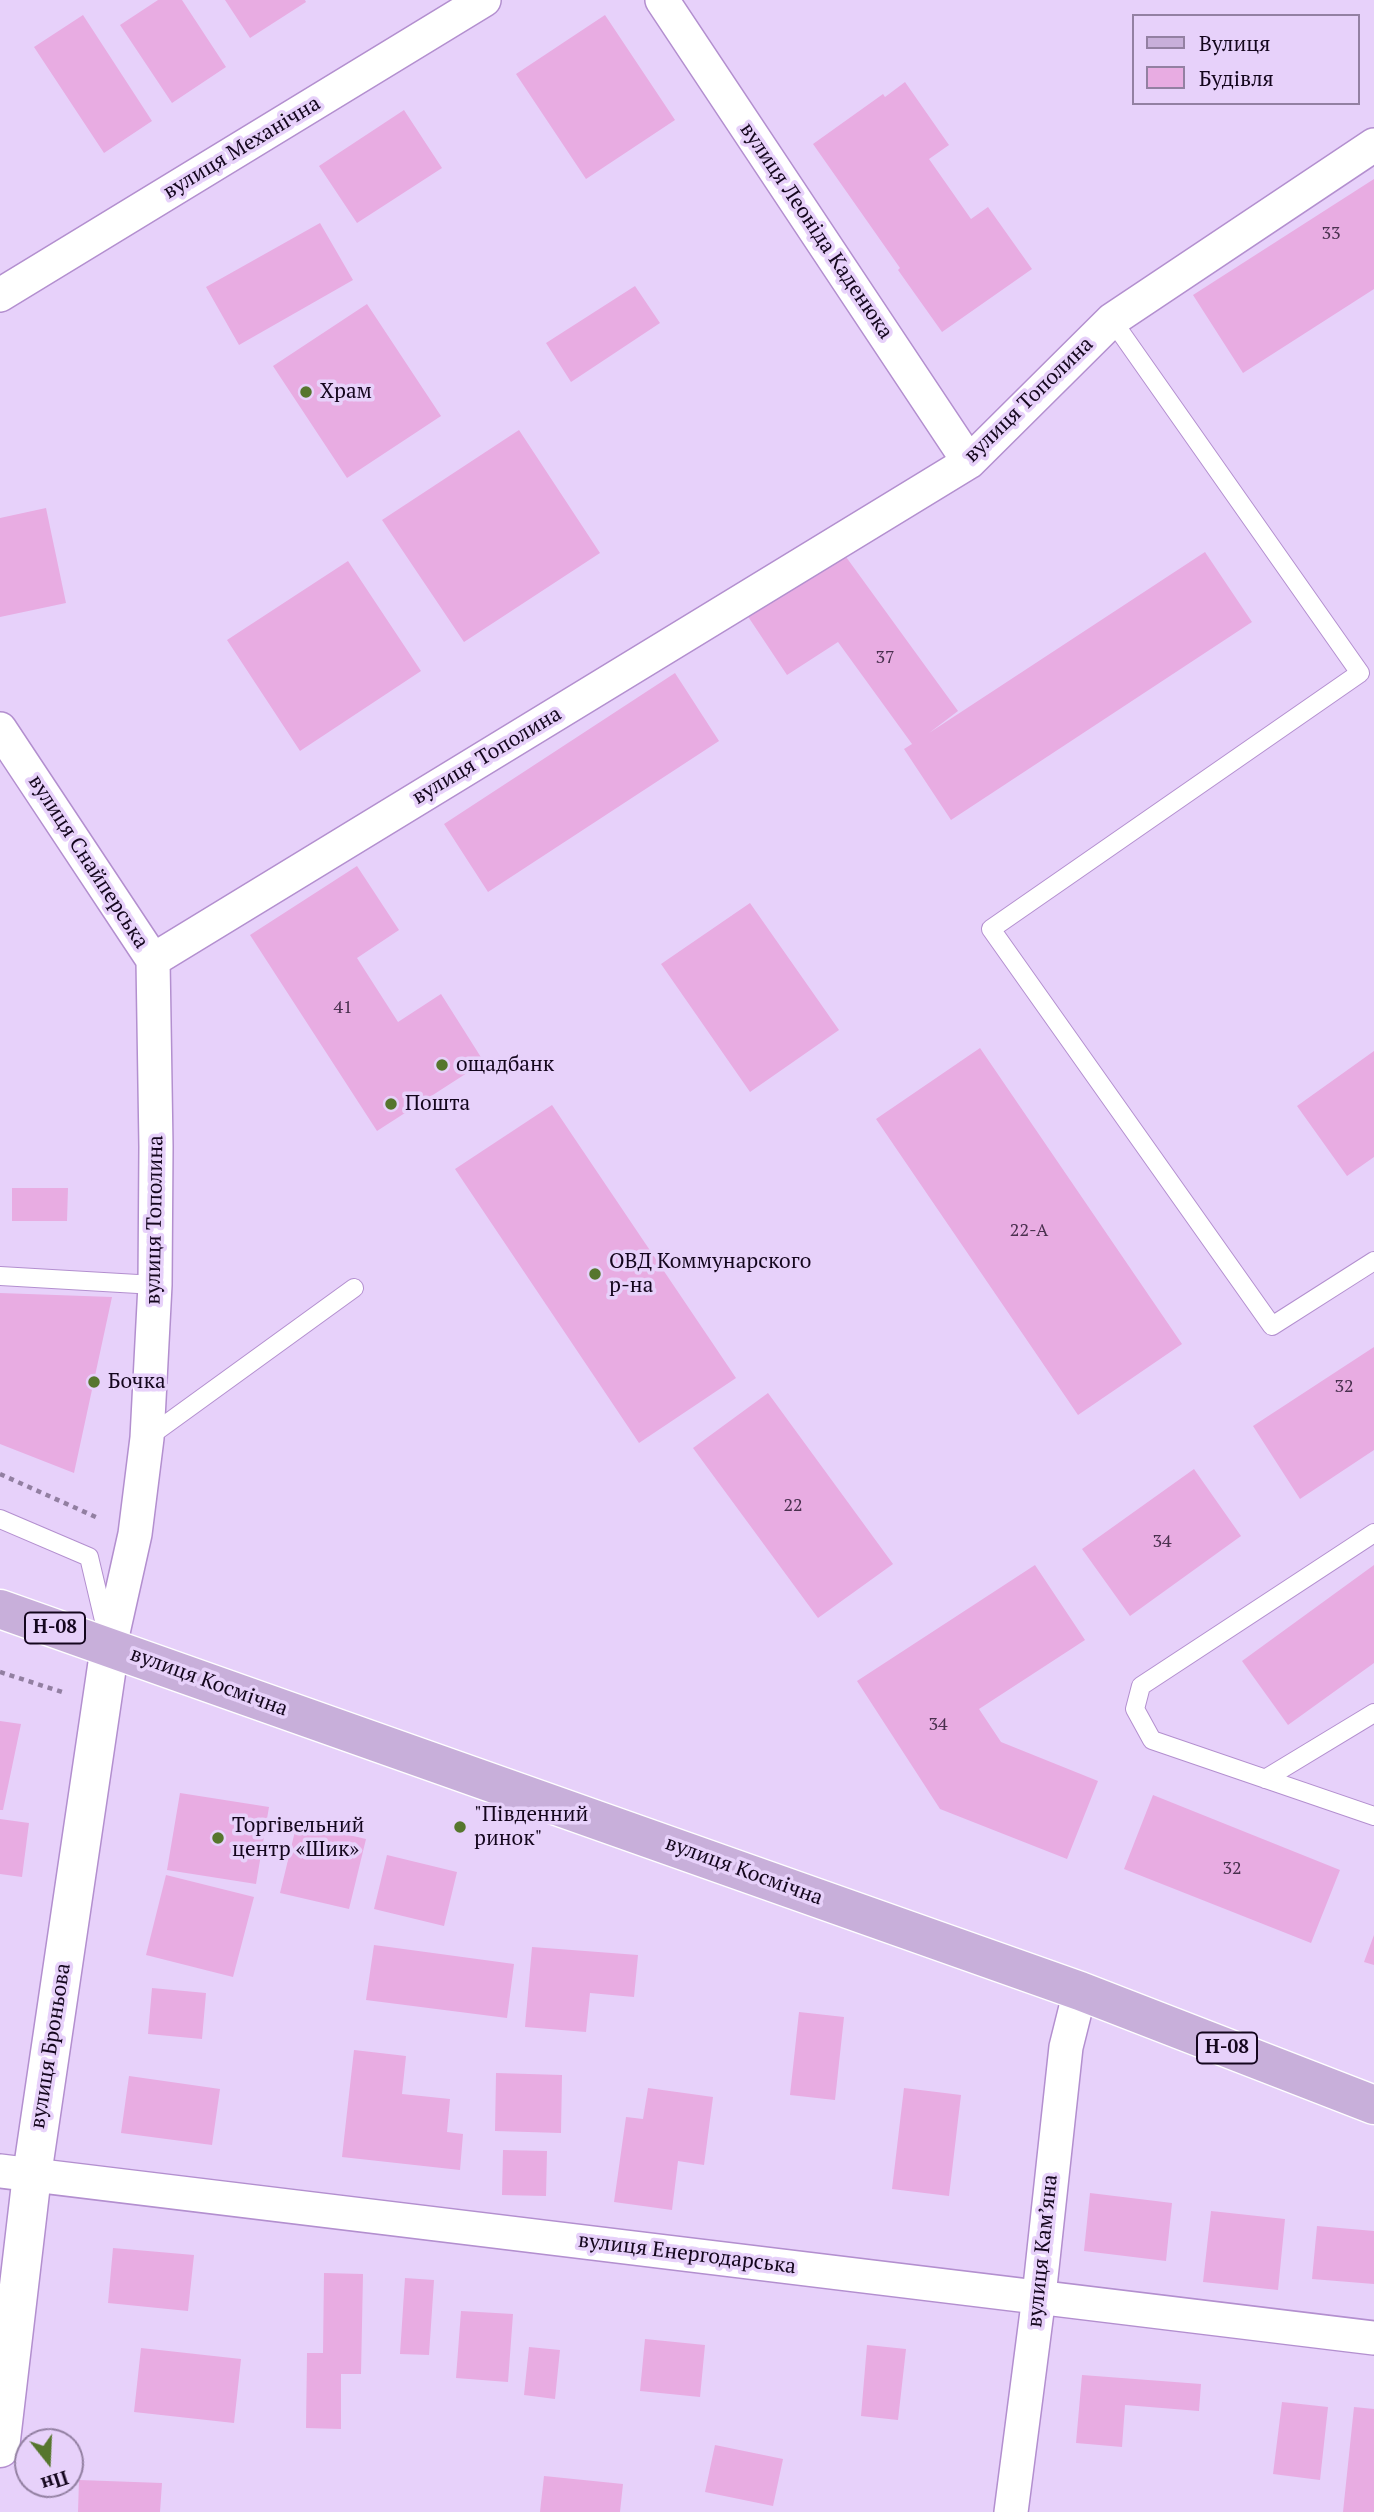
<!DOCTYPE html>
<meta charset="utf-8">
<style>
body{margin:0}
#map{position:relative;width:1374px;height:2512px;overflow:hidden;background:#e7d1fa;font-family:"PT Serif",serif}
canvas{display:block}
.legend{position:absolute;left:1132px;top:14px;width:228px;height:91px;box-sizing:border-box;background:#e7d1fa;border:2px solid #9380a2;margin:0;padding:9px 12px;list-style:none;font-size:21px;color:#14061d}
.legend li{display:flex;align-items:center;gap:14px;height:35px}
.legend b{width:35px;border:2px solid #9380a2}
.north{position:absolute;left:14px;top:2428px;width:70px;height:70px;box-sizing:border-box;background:#e7d1fa;border:2px solid #9380a2;border-radius:50%;rotate:162deg;font-size:19px;font-weight:700;line-height:28px;text-align:center;color:#14061d}
.north::after{content:'';display:block;margin:auto;width:24px;height:32px;background:#56762d;clip-path:polygon(50% 0,100% 100%,50% 72%,0 100%)}
</style>
<div id="map">
<canvas width="1374" height="2512"></canvas>
<ul class="legend">
<li><b style="height:9px;background:#c8afda"></b>Вулиця</li>
<li><b style="height:19px;background:#e8ace2"></b>Будівля</li>
</ul>
<div class="north">Пн</div>
</div>
<script>
const c = document.querySelector('canvas').getContext('2d');
c.lineJoin = 'round';
function paint(path, color) { c.fillStyle = color; c.fill(path, 'evenodd'); }
const toPath = rows => new Path2D(rows.map(r => 'M' + r).join(''));
function trace(path, color, width, dash) { c.strokeStyle = color; c.lineWidth = width; c.lineCap = dash ? 'butt' : 'round'; c.setLineDash(dash || []); c.stroke(path); }
function write(font, color, halo, rows, align = 'center') {
  c.font = font + ' "PT Serif",serif'; c.lineWidth = 7; c.setLineDash([]); c.textBaseline = 'middle'; c.strokeStyle = halo; c.fillStyle = color; for (const [text, x, y, turn = 0] of rows) {
    c.save(); c.translate(x, y); c.rotate((+turn || 0) * Math.PI / 180); c.textAlign = isNaN(turn) ? turn : align; if (halo) c.strokeText(text, 0, 0); c.fillText(text, 0, 0); c.restore();
  }
}
const building = toPath([
 [158,0,182,0,226,67,172,103,120,25],
 [225,0,305,0,306,2,250,38],
 [83,15,152,121,104,153,34,47],
 [605,15,675,120,586,179,516,74],
 [905,82,949,145,929,159,971,219,988,207,1032,269,942,332,898,270,900,268,813,144,883,94,885,97],
 [404,110,442,168,357,223,319,166],
 [1374,179,1374,289,1243,373,1193,295],
 [320,223,353,280,239,345,206,287],
 [635,286,660,323,571,382,546,343],
 [367,304,441,416,347,478,273,366],
 [519,430,600,553,464,642,382,520],
 [46,508,66,603,0,617,0,518],
 [841,550,958,711,929,733,1205,552,1252,622,951,820,904,749,912,744,838,642,787,675,745,612],
 [348,561,421,671,300,751,227,640],
 [675,673,719,741,488,892,444,824],
 [357,866,399,930,357,958,398,1022,441,994,484,1062,377,1131,250,935],
 [750,903,839,1030,750,1092,661,964],
 [980,1048,1182,1344,1078,1415,876,1119],
 [1374,1051,1374,1157,1347,1176,1297,1106],
 [552,1105,736,1378,639,1443,455,1169],
 [12,1188,68,1188,67,1221,12,1221],
 [0,1293,112,1297,74,1473,0,1444],
 [1374,1347,1374,1450,1300,1499,1253,1426],
 [768,1393,893,1564,818,1618,693,1448],
 [1194,1469,1241,1536,1130,1616,1082,1549],
 [1035,1565,1085,1640,979,1709,1001,1742,1098,1781,1067,1859,940,1809,857,1681],
 [1374,1565,1374,1663,1288,1725,1242,1661],
 [0,1721,21,1724,3,1810,0,1810],
 [180,1793,269,1807,256,1884,167,1870],
 [1153,1795,1340,1870,1311,1943,1124,1869],
 [0,1819,29,1823,22,1877,0,1874],
 [297,1823,366,1839,349,1909,280,1893],
 [387,1855,457,1872,444,1926,374,1909],
 [166,1875,254,1897,233,1977,146,1955],
 [1374,1935,1374,1965,1364,1962],
 [374,1945,514,1964,507,2018,366,2000],
 [532,1947,638,1955,634,1997,590,1993,586,2032,525,2027],
 [152,1988,206,1993,202,2039,148,2034],
 [799,2012,844,2017,835,2100,790,2095],
 [354,2050,406,2056,402,2094,450,2099,447,2132,463,2134,460,2170,342,2157],
 [496,2073,562,2075,561,2133,495,2131],
 [129,2076,220,2089,212,2145,121,2133],
 [648,2088,713,2097,704,2165,678,2161,672,2210,614,2202,626,2117,643,2119],
 [904,2088,961,2095,949,2196,892,2189],
 [503,2150,547,2151,546,2196,502,2195],
 [1090,2193,1172,2203,1166,2261,1084,2251],
 [1211,2211,1285,2219,1278,2290,1203,2282],
 [1317,2226,1374,2231,1374,2284,1312,2279],
 [113,2248,194,2255,188,2311,108,2303],
 [324,2273,363,2274,361,2374,341,2374,341,2429,306,2428,307,2353,323,2353],
 [405,2278,434,2280,429,2355,400,2354],
 [461,2311,513,2314,508,2382,456,2378],
 [645,2339,705,2345,700,2397,640,2391],
 [867,2345,906,2349,898,2420,861,2416],
 [529,2347,560,2350,555,2399,524,2395],
 [141,2348,241,2359,234,2423,134,2412],
 [1082,2375,1201,2384,1199,2411,1125,2405,1122,2447,1076,2443],
 [1282,2402,1328,2407,1320,2480,1273,2474],
 [1354,2407,1374,2409,1374,2512,1343,2512],
 [715,2445,783,2459,773,2506,705,2492],
 [544,2476,623,2484,620,2512,540,2512],
 [79,2480,162,2483,160,2512,78,2512]
]);
const path = toPath([
 [0,1474,98,1518],
 [0,1672,62,1692]
]);
const lane = toPath([
 [1112,320,1360,673,991,929,1272,1326,1374,1261],
 [0,1276,155,1285],
 [147,1438,354,1288],
 [0,1519,89,1557,106,1629],
 [1374,1533,1141,1686,1135,1709,1152,1740,1374,1816],
 [1265,1779,1374,1713]
]);
const street = toPath([
 [662,0,969,462],
 [0,295,484,0],
 [0,729,153,960],
 [110,1646,135,1534,147,1438,155,1285,156,1147,153,960,969,462,1112,320,1374,145],
 [0,2171,1374,2338],
 [1011,2512,1039,2296,1066,2047,1080,1991]
]);
const secondary = toPath([
 [0,2448,32,2175,110,1646]
]);
const primary = toPath([
 [0,1609,1080,1991,1374,2105]
]);
const markers = [
 [306,392,7,"#56762d"],
 [442,1065,7,"#56762d"],
 [391,1104,7,"#56762d"],
 [595,1274,7,"#56762d"],
 [94,1382,7,"#56762d"],
 [460,1827,7,"#56762d"],
 [218,1838,7,"#56762d"]
];
const numberNames = [
 ["33",1331,234],
 ["37",885,658],
 ["41",343,1008],
 ["22-А",1029,1231],
 ["32",1344,1387],
 ["22",793,1506],
 ["34",1162,1542],
 ["34",938,1725],
 ["32",1232,1869]
];
const shields = [
 [55,1628,60],
 [1227,2048,60]
];
const shieldNames = [
 ["Н-08",55,1628],
 ["Н-08",1227,2048]
];
const streetNames = [
 ["вулиця Механічна",242,148,-31],
 ["вулиця Леоніда Каденюка",816,231,56],
 ["вулиця Тополина",1029,400,-44],
 ["вулиця Тополина",487,756,-31],
 ["вулиця Снайперська",88,862,57],
 ["вулиця Тополина",155,1220,-89],
 ["вулиця Космічна",209,1682,20],
 ["вулиця Космічна",744,1871,20],
 ["вулиця Броньова",51,2046,-81],
 ["вулиця Кам’яна",1043,2251,-84],
 ["вулиця Енергодарська",687,2254,7]
];
const poiNames = [
 ["Храм",320,392],
 ["ощадбанк",456,1065],
 ["Пошта",405,1104],
 ["ОВД Коммунарского",609,1262],
 ["р-на",609,1286],
 ["Бочка",108,1382],
 ["\"Південний",474,1815],
 ["ринок\"",474,1839],
 ["Торгівельний",232,1826],
 ["центр «Шик»",232,1850]
];
paint(building, '#e8ace2');
trace(lane, '#b38fcf', 20);
trace(street, '#b38fcf', 36);
trace(secondary, '#b38fcf', 41);
trace(primary, '#fff', 41);
trace(path, '#927fa1', 4.5, [5, 5]);
trace(lane, '#fff', 18);
trace(street, '#fff', 33);
trace(secondary, '#fff', 38);
trace(primary, '#c8afda', 38);
for (const [x, y, r, color] of markers) { const dot = new Path2D(); dot.arc(x, y, r, 0, 2 * Math.PI); c.fillStyle = color; c.fill(dot); trace(dot, '#e7d1fa', 2.5); }
write('18px', '#49304e', null, numberNames);
for (const [x, y, w] of shields) { const box = new Path2D(); box.roundRect(x - w / 2, y - 15.5, w, 31, 5); c.fillStyle = '#e7d1fa'; c.fill(box); trace(box, '#14061d', 2); }
write('bold 19px', '#14061d', null, shieldNames);
write('21px', '#14061d', '#e7d1fa', streetNames);
write('21px', '#14061d', '#e7d1fa', poiNames, 'left');
</script>
